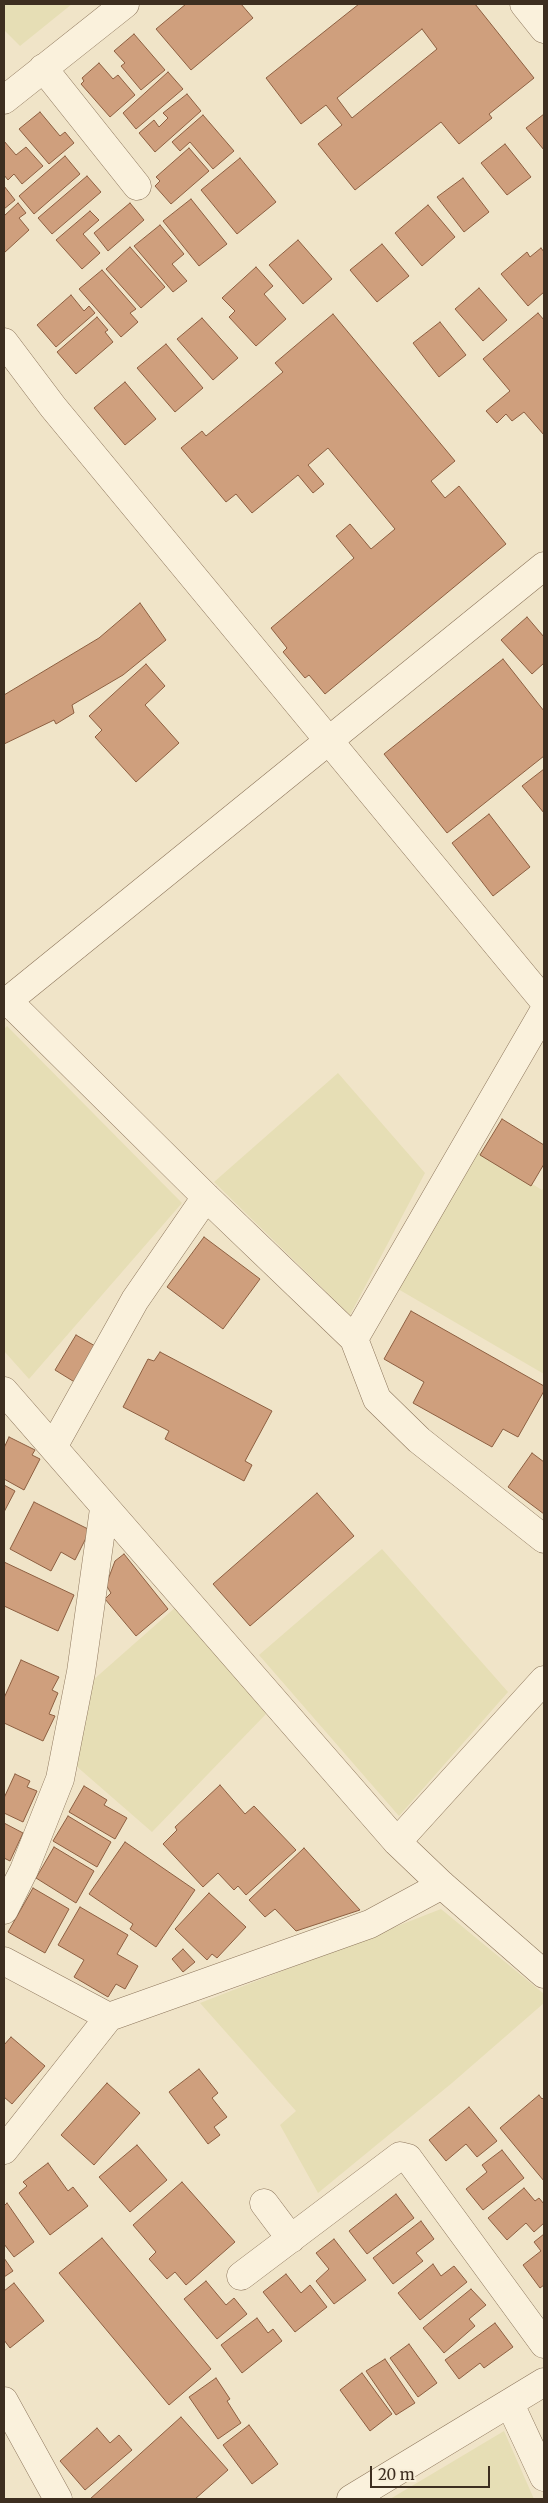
<!DOCTYPE html>
<style>
body{margin:0}
#map{position:relative;width:548px;height:2503px;overflow:hidden;background:#f0e4c8;font-family:Merriweather,serif}
canvas{display:block}
.frame{position:absolute;inset:0;border:5px solid #3d2e20;pointer-events:none}
.scale{position:absolute;left:370px;top:2466px;width:120px;height:22px;box-sizing:border-box;border:2px solid #3d2e20;border-top:0;padding-left:6px;font-size:15px;line-height:18px;white-space:nowrap;color:#3d2e20;-webkit-text-stroke:4px #f7eed8;paint-order:stroke}
</style>
<div id="map">
<canvas width="548" height="2503"></canvas>
<div class="frame"></div>
<div class="scale">20 m</div>
</div>
<script>
const c = document.querySelector('canvas').getContext('2d');
c.lineJoin = 'round';
function paint(path, color) { c.fillStyle = color; c.fill(path, 'evenodd'); }
const toPath = rows => new Path2D(rows.map(r => 'M' + r).join(''));
function trace(path, color, width, dash) { c.strokeStyle = color; c.lineWidth = width; c.lineCap = dash ? 'butt' : 'round'; c.setLineDash(dash || []); c.stroke(path); }
const farmland = toPath([
 [4,4,72,4,20,46,4,30],
 [7,1026,182,1203,29,1379,4,1351,4,1029],
 [338,1073,425,1173,350,1315,214,1182],
 [476,1150,542,1190,544,1187,544,1374,398,1289],
 [382,1549,508,1692,399,1816,259,1655],
 [177,1606,266,1714,152,1832,75,1765,92,1681],
 [441,1909,544,1994,544,2003,452,2083,318,2193,280,2125,296,2111,200,2003],
 [504,2431,534,2499,390,2499]
]);
const building = toPath([
 [186,4,241,4,253,18,191,70,156,29,186,4],
 [359,4,475,4,534,78,489,114,492,118,459,144,441,122,355,190,318,144,342,125,326,105,301,124,266,78,359,4],
 [422,29,437,49,352,118,337,98,422,29],
 [134,34,165,70,141,90,121,66,125,63,114,51,134,34],
 [99,63,113,79,118,75,135,95,110,117,81,84,84,81,82,78,99,63],
 [168,72,183,89,136,129,123,113,168,72],
 [187,94,201,111,155,152,139,133,154,120,159,127,168,118,163,113,187,94],
 [40,112,60,136,65,132,74,143,49,164,19,129,40,112],
 [544,114,544,150,526,128,544,114],
 [203,115,234,151,213,169,190,142,180,151,172,142,203,115],
 [4,141,16,155,26,147,43,166,22,184,14,174,8,180,4,175,4,141],
 [505,144,531,177,507,195,481,163,505,144],
 [189,148,209,171,171,204,155,186,160,181,156,177,189,148],
 [65,156,80,174,34,214,19,196,65,156],
 [240,158,276,202,237,234,201,190,240,158],
 [87,176,101,192,52,234,38,218,87,176],
 [463,178,489,212,464,232,437,197,463,178],
 [4,186,15,200,4,209,4,186],
 [191,199,227,244,199,266,163,221,191,199],
 [18,203,26,213,19,218,29,230,4,253,4,216,18,203],
 [130,203,144,220,108,251,94,233,130,203],
 [428,205,455,237,422,266,395,233,428,205],
 [90,211,99,220,83,234,100,253,82,269,56,240,90,211],
 [160,225,184,254,172,264,187,281,173,292,134,246,160,225],
 [298,240,332,279,303,304,269,265,298,240],
 [382,244,409,276,377,302,350,270,382,244],
 [130,247,165,287,141,308,106,269,130,247],
 [541,248,544,252,544,292,528,306,501,274,527,252,530,257,541,248],
 [256,267,273,286,264,294,286,319,256,346,229,317,235,311,222,298,256,267],
 [102,270,136,309,130,313,138,322,121,337,79,289,102,270],
 [479,288,507,320,483,341,455,309,479,288],
 [71,295,84,311,89,306,95,313,56,347,37,325,71,295],
 [538,313,544,320,544,435,524,412,512,421,506,414,497,423,486,411,510,391,483,359,538,313],
 [333,314,455,461,431,481,445,498,459,486,506,544,325,694,309,675,305,678,283,652,287,648,271,628,354,558,336,536,350,524,371,549,395,529,328,448,308,465,324,484,313,493,298,475,252,513,236,494,226,502,181,448,202,431,206,436,283,372,275,363,333,314],
 [97,317,108,330,105,332,113,342,76,374,57,352,97,317],
 [202,318,238,358,213,380,177,339,202,318],
 [440,322,466,355,439,377,413,343,440,322],
 [166,344,203,388,175,412,137,368,166,344],
 [125,382,156,419,125,445,94,408,125,382],
 [140,603,166,640,123,675,72,705,74,713,56,724,54,720,4,744,4,695,99,638,140,603],
 [527,617,544,637,544,663,532,674,501,640,527,617],
 [503,659,544,711,544,756,447,833,384,754,503,659],
 [146,664,165,686,145,705,179,743,136,782,95,737,102,730,89,716,146,664],
 [544,769,544,813,522,786,544,769],
 [489,814,530,867,493,896,452,843,489,814],
 [502,1119,544,1145,544,1164,531,1186,480,1155,502,1119],
 [204,1237,260,1279,223,1329,167,1287,204,1237],
 [411,1311,544,1386,544,1391,518,1437,503,1429,492,1447,413,1403,424,1382,384,1359,411,1311],
 [76,1335,102,1350,81,1386,55,1370,76,1335],
 [160,1352,272,1411,245,1461,252,1465,244,1481,165,1439,169,1431,123,1407,148,1359,154,1361,160,1352],
 [9,1437,35,1450,32,1455,40,1459,24,1490,4,1479,4,1448,9,1437],
 [532,1453,544,1462,544,1514,508,1487,532,1453],
 [4,1485,15,1491,4,1512,4,1485],
 [317,1493,354,1536,250,1626,213,1584,317,1493],
 [34,1502,90,1530,75,1560,61,1552,51,1571,10,1549,34,1502],
 [124,1554,168,1609,136,1636,105,1599,111,1593,106,1585,115,1561,124,1554],
 [4,1562,74,1595,58,1631,4,1606,4,1562],
 [21,1660,59,1677,52,1690,58,1693,49,1714,55,1716,43,1741,4,1723,4,1698,21,1660],
 [15,1774,30,1781,27,1787,37,1791,23,1822,4,1813,4,1798,15,1774],
 [220,1785,245,1814,254,1806,296,1850,246,1895,238,1886,234,1890,218,1873,203,1887,163,1844,177,1830,175,1827,220,1785],
 [84,1786,107,1800,104,1805,127,1818,115,1839,69,1812,84,1786],
 [68,1816,111,1842,97,1867,53,1841,68,1816],
 [4,1823,23,1833,10,1861,4,1858,4,1823],
 [125,1842,195,1890,156,1947,130,1929,133,1924,89,1894,125,1842],
 [54,1847,94,1871,76,1903,36,1878,54,1847],
 [304,1848,360,1910,296,1931,275,1909,265,1917,249,1900,304,1848],
 [33,1888,69,1909,45,1953,8,1932,33,1888],
 [209,1893,246,1927,217,1958,212,1954,207,1960,175,1929,209,1893],
 [80,1907,128,1935,117,1954,138,1966,125,1989,116,1984,108,1997,74,1977,84,1960,58,1945,80,1907],
 [183,1949,195,1962,183,1972,172,1959,183,1949],
 [11,2037,45,2066,12,2104,4,2097,4,2045,11,2037],
 [199,2069,218,2093,212,2098,227,2117,214,2127,220,2135,208,2144,169,2092,199,2069],
 [107,2083,140,2113,94,2165,61,2135,107,2083],
 [539,2095,542,2099,544,2097,544,2181,500,2128,539,2095],
 [469,2107,497,2141,477,2157,466,2144,446,2161,429,2140,469,2107],
 [137,2145,167,2180,130,2212,99,2177,137,2145],
 [502,2150,524,2178,483,2210,466,2189,487,2172,482,2165,502,2150],
 [48,2163,68,2191,73,2187,88,2206,50,2235,19,2193,27,2186,23,2182,48,2163],
 [182,2182,235,2242,186,2285,175,2272,167,2279,149,2259,156,2252,133,2225,182,2182],
 [524,2188,535,2201,539,2198,544,2204,544,2223,534,2232,526,2223,507,2240,488,2218,524,2188],
 [396,2194,414,2218,367,2254,349,2231,396,2194],
 [7,2203,34,2242,14,2257,4,2244,4,2206,7,2203],
 [421,2221,434,2239,416,2253,423,2261,393,2284,373,2258,421,2221],
 [544,2234,544,2285,540,2288,523,2265,541,2251,534,2242,544,2234],
 [102,2238,211,2369,169,2405,59,2273,102,2238],
 [334,2239,366,2280,334,2304,316,2281,329,2269,316,2253,334,2239],
 [4,2258,13,2271,4,2277,4,2258],
 [433,2264,441,2276,454,2266,467,2282,420,2320,398,2293,433,2264],
 [286,2274,301,2293,310,2285,327,2307,295,2332,263,2292,286,2274],
 [206,2281,226,2305,234,2298,247,2314,217,2339,184,2299,206,2281],
 [14,2283,44,2321,10,2348,4,2340,4,2291,14,2283],
 [471,2289,486,2305,469,2319,475,2326,444,2353,423,2328,471,2289],
 [257,2318,268,2333,273,2329,282,2341,242,2373,221,2345,257,2318],
 [495,2323,513,2347,484,2368,480,2363,459,2379,445,2360,495,2323],
 [409,2344,437,2383,418,2397,390,2358,409,2344],
 [385,2359,415,2403,396,2415,366,2371,385,2359],
 [362,2373,392,2414,370,2431,340,2390,362,2373],
 [216,2378,230,2399,227,2401,241,2423,218,2439,189,2397,216,2378],
 [181,2417,228,2470,195,2499,90,2499,181,2417],
 [249,2425,278,2464,252,2484,223,2445,249,2425],
 [97,2428,110,2443,119,2435,132,2450,85,2490,60,2461,97,2428]
]);
const minor = toPath([
 [524,4,544,29],
 [43,68,137,186],
 [4,100,125,4],
 [4,342,53,407,544,1001],
 [8,1001,206,1197,354,1339,377,1399,419,1440,544,1539],
 [4,1004,544,566],
 [354,1339,544,1011],
 [4,1391,397,1842,442,1885,544,1974],
 [53,1447,135,1300,206,1197],
 [397,1842,544,1680],
 [4,1910,24,1870,60,1779,81,1672,104,1509],
 [4,1961,109,2017],
 [4,2150,109,2017,370,1924,442,1885],
 [264,2203,291,2239],
 [241,2276,400,2156,408,2158,544,2344],
 [4,2401,58,2499],
 [510,2404,544,2477],
 [351,2499,544,2382]
]);
paint(farmland, '#e6deb5');
paint(building, '#cf9f7d');
trace(building, '#8d5f41', 1);
trace(minor, '#8d765c', 29);
trace(minor, '#faf1dc', 28);
</script>
